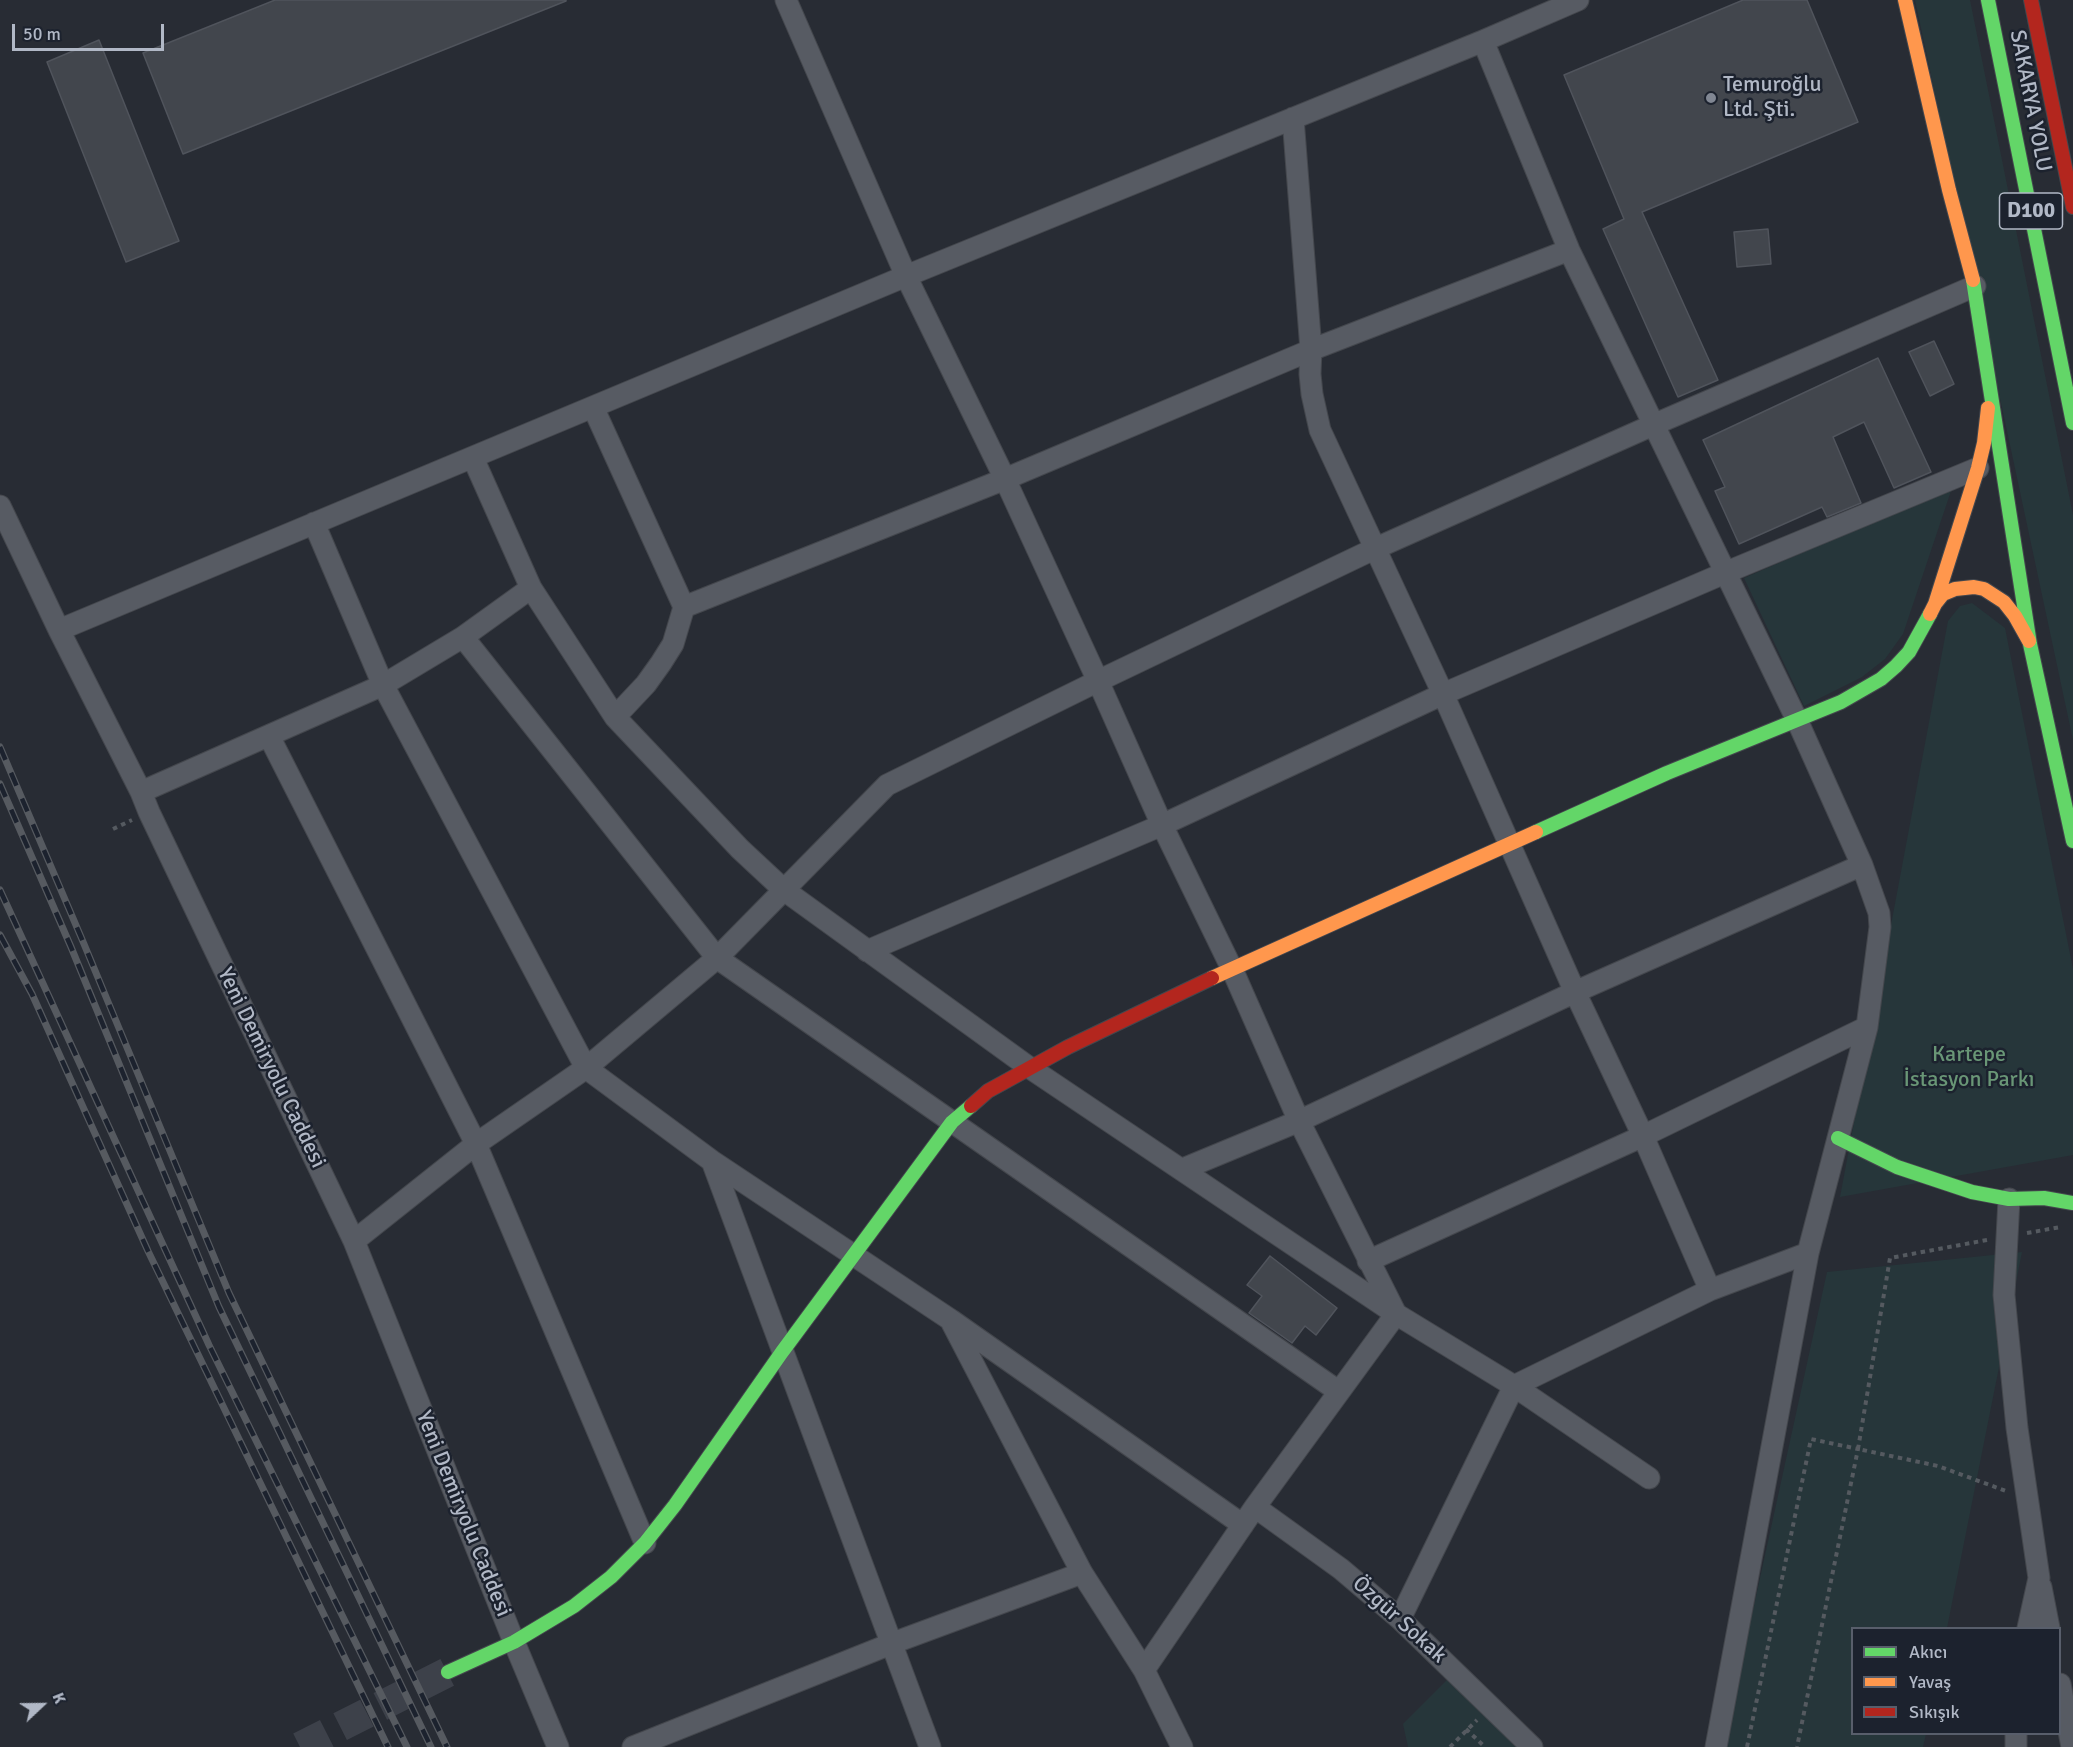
<!DOCTYPE html>
<meta charset="utf-8">
<style>
body{margin:0}
#map{position:relative;width:2073px;height:1747px;overflow:hidden;background:#282c34;font-family:Signika,sans-serif}
canvas{display:block}
.legend{position:absolute;left:1851px;top:1627px;width:210px;height:108px;box-sizing:border-box;background:#1c222e;border:2px solid #585e6b;margin:0;padding:8px 10px;list-style:none;font-size:18px;color:#b1b8c6}
.legend li{display:flex;align-items:center;gap:12px;height:30px}
.legend b{width:30px;border:2px solid #585e6b}
.north{position:absolute;left:12px;top:1675px;width:60px;height:60px;-webkit-text-stroke:4px #1c222e;paint-order:stroke;rotate:68deg;font-size:16px;font-weight:700;line-height:24px;text-align:center;color:#b1b8c6}
.north::after{content:'';display:block;margin:auto;width:21px;height:27px;background:#b1b8c6;clip-path:polygon(50% 0,100% 100%,50% 72%,0 100%)}
.scale{position:absolute;left:12px;top:24px;width:152px;height:27px;box-sizing:border-box;border:3px solid #b1b8c6;border-top:0;padding-left:8px;font-size:18px;line-height:21px;white-space:nowrap;color:#b1b8c6;-webkit-text-stroke:4px #1c222e;paint-order:stroke}
</style>
<div id="map">
<canvas width="2073" height="1747"></canvas>
<ul class="legend">
<li><b style="height:8px;background:#63d668"></b>Akıcı</li>
<li><b style="height:8px;background:#ff974d"></b>Yavaş</li>
<li><b style="height:8px;background:#b3261e"></b>Sıkışık</li>
</ul>
<div class="north">K</div>
<div class="scale">50 m</div>
</div>
<script>
const c = document.querySelector('canvas').getContext('2d');
c.lineJoin = 'round';
function paint(path, color) { c.fillStyle = color; c.fill(path, 'evenodd'); }
const toPath = rows => new Path2D(rows.map(r => 'M' + r).join(''));
function trace(path, color, width, dash) { c.strokeStyle = color; c.lineWidth = width; c.lineCap = dash ? 'butt' : 'round'; c.setLineDash(dash || []); c.stroke(path); }
function write(font, color, halo, rows, align = 'center') {
  c.font = font + ' Signika,sans-serif'; c.lineWidth = 5; c.setLineDash([]); c.textBaseline = 'middle'; c.strokeStyle = halo; c.fillStyle = color; for (const [text, x, y, turn = 0] of rows) {
    c.save(); c.translate(x, y); c.rotate((+turn || 0) * Math.PI / 180); c.textAlign = isNaN(turn) ? turn : align; if (halo) c.strokeText(text, 0, 0); c.fillText(text, 0, 0); c.restore();
  }
}
const green = toPath([
 [1915,0,1970,0,2073,515,2073,740],
 [1952,488,1903,634,1885,659,1862,677,1804,706,1744,578],
 [1972,603,2005,628,2073,969,2073,1155,1840,1197,1948,621,1960,606],
 [2022,1252,1947,1628,1852,1628,1852,1734,1926,1734,1923,1747,1723,1747,1827,1272],
 [1447,1680,1517,1747,1408,1747,1403,1724]
]);
const building = toPath([
 [275,0,566,0,566,1,183,154,143,53,275,0],
 [1743,0,1807,0,1858,122,1642,212,1718,380,1678,397,1603,229,1624,219,1564,75,1743,0],
 [99,40,179,241,126,262,47,62,99,40],
 [1768,229,1771,264,1737,267,1734,232,1768,229],
 [1934,341,1954,384,1930,396,1909,352,1934,341],
 [1878,358,1931,472,1894,488,1864,422,1833,437,1861,503,1827,517,1822,507,1739,544,1715,491,1725,487,1703,440,1878,358],
 [1270,1256,1337,1308,1316,1335,1305,1326,1292,1343,1249,1313,1262,1296,1247,1285,1270,1256]
]);
const secondaryTunnel = toPath([
 [300,1747,448,1672]
]);
const path = toPath([
 [113,829,132,820],
 [2027,1233,2061,1227],
 [1987,1240,1890,1258,1858,1449,1938,1466,2006,1491],
 [1466,1729,1485,1747],
 [1450,1747,1477,1720],
 [1747,1747,1811,1439,1858,1449,1797,1747]
]);
const street = toPath([
 [786,0,906,276,1005,479,1098,681,1162,825,1232,969,1299,1121,1396,1314,1255,1507,1144,1670],
 [1293,118,1311,350,1310,374,1312,394,1320,430,1443,694,1575,992,1643,1136,1710,1290],
 [593,407,684,607],
 [473,458,531,588],
 [0,506,59,630,141,792,149,812,354,1241,514,1642,558,1747],
 [314,523,383,685,586,1068,712,1161,951,1320,1243,1525],
 [59,630,906,276,1483,41,1578,0],
 [463,637,717,958,1338,1391],
 [615,717,646,684,661,663,673,644,684,607,1005,479,1311,350,1569,250],
 [269,736,476,1144,645,1543],
 [141,792,383,685,463,637,531,588,615,717,740,849,784,890,1030,1068,1396,1314,1514,1386,1649,1478],
 [867,951,1162,825,1443,694,1727,572,1978,468],
 [712,1161,930,1747],
 [1183,1169,1299,1121,1575,992,1862,865],
 [2009,1199,2004,1295,2017,1428,2039,1578,2028,1628],
 [354,1241,476,1144,586,1068,717,958,887,785,1098,681,1374,549,1653,425,1975,286],
 [1368,1261,1643,1136,1867,1027],
 [952,1323,1082,1573,1144,1670,1182,1747],
 [1255,1507,1341,1569,1400,1619,1532,1747],
 [2041,1587,2049,1628],
 [1400,1619,1514,1386,1710,1290,1808,1253,1867,1027,1880,927,1879,913,1862,865,1797,720,1569,250,1483,41],
 [2060,1684,2072,1747],
 [633,1747,893,1643,1082,1573],
 [1716,1747,1808,1253],
 [2016,1747,2016,1734]
]);
const fast = toPath([
 [1988,0,2073,423],
 [1973,280,2030,644,2073,841],
 [1536,832,1667,773,1841,702,1881,679,1896,666,1909,652,1930,614],
 [1838,1138,1897,1167,1972,1192,2009,1199,2044,1198,2073,1203],
 [448,1672,514,1642,574,1606,611,1577,645,1543,675,1505,782,1352,952,1122,971,1106]
]);
const slow = toPath([
 [1905,0,1949,190,1973,280],
 [1935,604,1943,594,1955,589,1974,587,1984,589,2004,602,2015,616,2029,641],
 [1930,614,1935,604,1978,468,1984,443,1988,408],
 [1212,978,1536,832]
]);
const jam = toPath([
 [2031,0,2073,207],
 [971,1106,988,1091,1068,1047,1212,978]
]);
const rail = toPath([
 [0,747,84,944,229,1293,447,1747],
 [0,784,71,947,219,1307,431,1747],
 [0,890,209,1345,407,1747],
 [0,935,32,994,148,1251,388,1747]
]);
const markers = [
 [1711,98,6,"#818793"]
];
const shields = [
 [2031,211,63]
];
const shieldNames = [
 ["D100",2031,211]
];
const poiNames = [
 ["Temuroğlu",1723,85],
 ["Ltd. Şti.",1723,110]
];
const streetNames = [
 ["SAKARYA YOLU",2030,101,79],
 ["Yeni Demiryolu Caddesi",271,1068,64],
 ["Yeni Demiryolu Caddesi",463,1514,68],
 ["Özgür Sokak",1399,1620,42]
];
const parkNames = [
 ["Kartepe",1969,1055],
 ["İstasyon Parkı",1969,1080]
];
paint(green, '#26363a');
paint(building, '#42464d');
trace(building, '#50545c', 1.5);
trace(secondaryTunnel, '#3d414a', 30, [30, 15]);
trace(street, '#44474d', 23);
trace(fast, '#44474d', 16);
trace(slow, '#44474d', 16);
trace(jam, '#44474d', 16);
trace(path, '#555a60', 4, [4.5, 4.5]);
trace(street, '#575b63', 21);
trace(fast, '#63d668', 14);
trace(slow, '#ff974d', 14);
trace(jam, '#b3261e', 14);
trace(rail, '#565a60', 7);
trace(rail, '#1c222e', 4.5, [14]);
for (const [x, y, r, color] of markers) { const dot = new Path2D(); dot.arc(x, y, r, 0, 2 * Math.PI); c.fillStyle = color; c.fill(dot); trace(dot, '#1c222e', 2); }
for (const [x, y, w] of shields) { const box = new Path2D(); box.roundRect(x - w / 2, y - 18, w, 36, 4.5); c.fillStyle = '#1c222e'; c.fill(box); trace(box, '#b1b8c6', 1.5); }
write('bold 21px', '#b1b8c6', null, shieldNames);
write('22px', '#b1b8c6', '#1c222e', poiNames, 'left');
write('22px', '#b1b8c6', '#1c222e', streetNames);
write('22px', '#699676', '#1c222e', parkNames);
</script>
